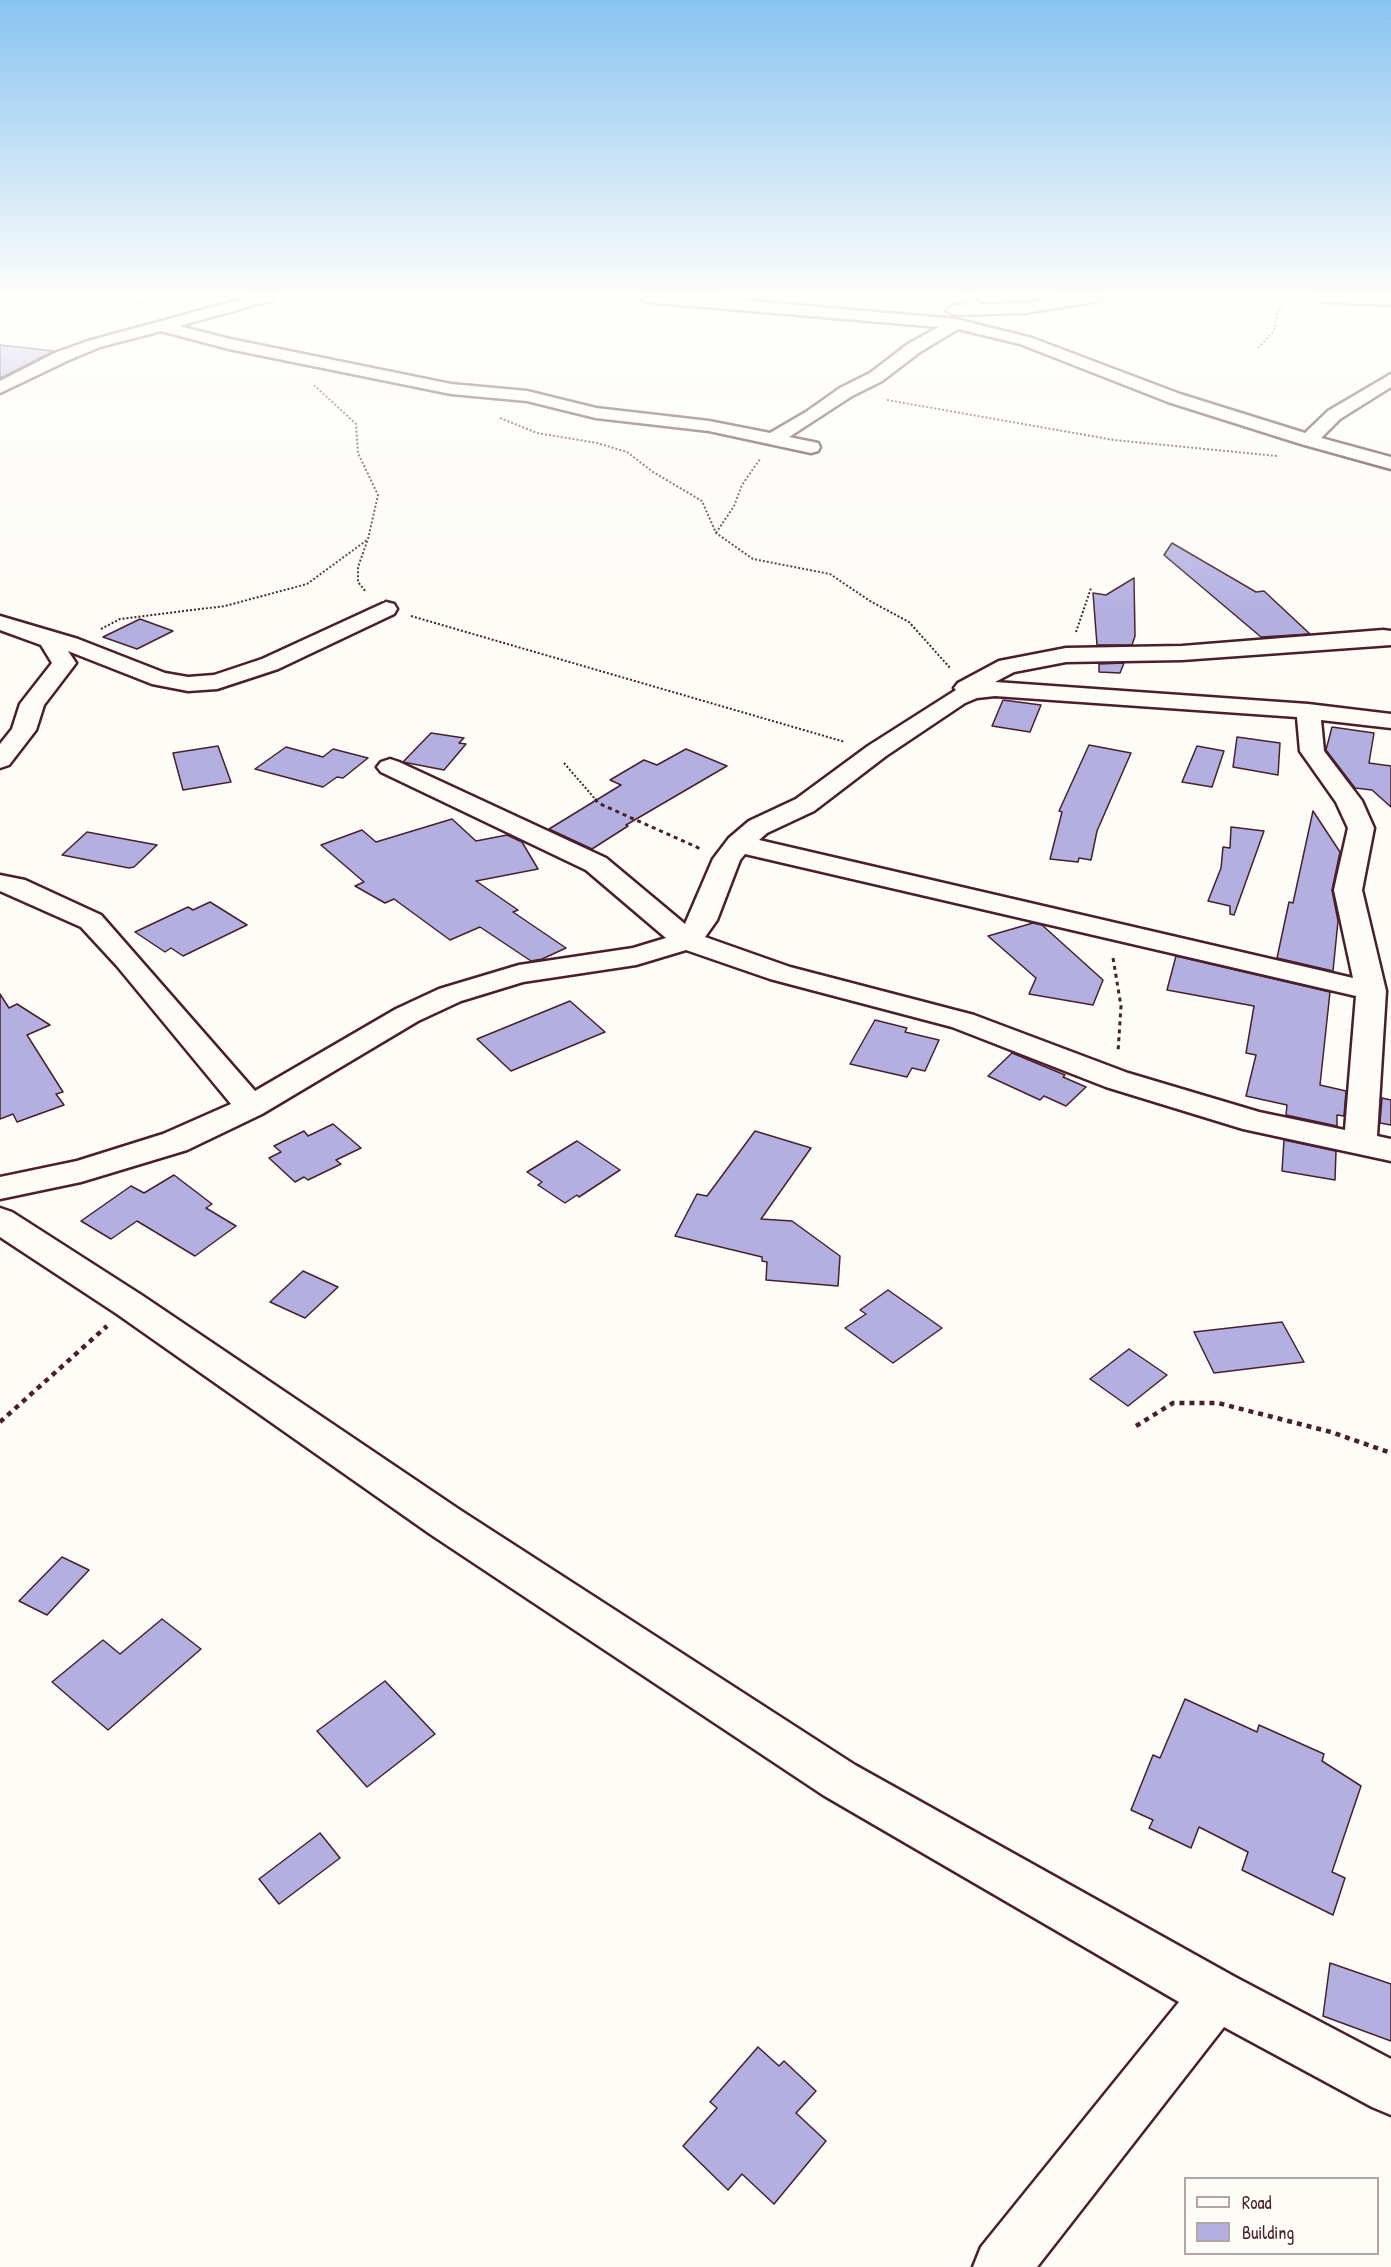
<!DOCTYPE html>
<style>
body{margin:0}
#map{position:relative;width:1391px;height:2267px;overflow:hidden;background:#fdfcf7;font-family:"Patrick Hand",sans-serif}
canvas{display:block}
.legend{position:absolute;left:1184px;top:2177px;width:195px;height:78px;box-sizing:border-box;background:#fdfcf7;border:2px solid #b5a4a5;margin:0;padding:8px 10px;list-style:none;font-size:18px;color:#4a1f2b}
.legend li{display:flex;align-items:center;gap:12px;height:30px}
.legend b{width:30px;border:2px solid #b5a4a5}
</style>
<div id="map">
<canvas width="1391" height="2267"></canvas>
<ul class="legend">
<li><b style="height:8px;background:#fdfcf7"></b>Road</li>
<li><b style="height:16px;background:#b3b0e1"></b>Building</li>
</ul>
</div>
<script>
const c = document.querySelector('canvas').getContext('2d');
c.lineJoin = 'round';
function paint(path, color) { c.fillStyle = color; c.fill(path, 'evenodd'); }
const toPath = rows => new Path2D(rows.map(r => 'M' + r).join(''));
function trace(path, color, width, dash) { c.strokeStyle = color; c.lineWidth = width; c.lineCap = dash ? 'butt' : 'round'; c.setLineDash(dash || []); c.stroke(path); }
const building = toPath([
 [0,345,54,351,0,378,0,345],
 [1172,543,1256,592,1264,591,1310,634,1261,637,1164,555,1172,543],
 [1134,578,1135,636,1132,645,1097,645,1093,593,1106,595,1134,578],
 [140,619,173,631,137,649,103,637,140,619],
 [1124,663,1120,673,1099,672,1099,664,1124,663],
 [1003,700,1041,705,1030,732,992,726,1003,700],
 [1332,727,1374,733,1369,763,1391,766,1391,807,1372,790,1355,788,1326,750,1332,727],
 [431,733,464,738,459,743,466,744,444,770,403,762,431,733],
 [1237,737,1280,743,1278,775,1233,767,1237,737],
 [1089,745,1131,753,1097,831,1091,860,1079,858,1078,862,1050,859,1062,812,1059,811,1089,745],
 [218,746,231,782,183,790,173,753,218,746],
 [1197,746,1224,751,1212,787,1182,782,1197,746],
 [286,747,323,757,333,749,368,758,343,778,337,777,323,787,255,769,286,747],
 [686,749,727,766,626,825,628,826,592,849,549,829,621,785,610,780,644,760,657,765,686,749],
 [1313,811,1340,852,1332,890,1338,921,1333,971,1277,958,1289,902,1293,903,1313,811],
 [452,819,476,841,507,835,522,842,538,869,476,881,518,910,513,912,566,948,542,959,531,961,480,927,450,940,394,899,385,903,355,886,364,882,321,845,362,830,376,842,452,819],
 [1231,827,1264,831,1234,915,1230,914,1230,906,1208,901,1221,868,1223,847,1230,848,1231,827],
 [87,832,157,845,134,867,129,868,62,855,87,832],
 [210,902,247,925,183,956,171,948,165,952,135,932,188,907,193,910,210,902],
 [1033,923,1042,925,1103,980,1093,1005,1029,994,1036,978,988,936,1033,923],
 [1176,956,1330,992,1320,1085,1346,1091,1344,1116,1337,1115,1337,1126,1286,1115,1287,1105,1246,1096,1256,1055,1246,1053,1254,1006,1167,990,1176,956],
 [0,994,9,1008,17,1004,50,1025,27,1035,63,1092,56,1094,64,1105,17,1122,13,1114,0,1119,0,994],
 [570,1001,605,1032,511,1071,477,1039,570,1001],
 [875,1020,907,1028,905,1032,939,1040,925,1071,912,1068,907,1077,850,1064,875,1020],
 [1012,1053,1065,1075,1063,1077,1086,1087,1066,1106,1044,1096,1040,1100,988,1076,1012,1053],
 [1382,1098,1391,1100,1391,1125,1380,1123,1382,1098],
 [333,1124,361,1148,336,1160,341,1164,308,1180,304,1177,295,1182,269,1158,281,1152,274,1146,304,1131,308,1136,333,1124],
 [755,1131,811,1148,761,1219,792,1221,840,1256,838,1286,766,1280,767,1262,762,1261,762,1257,675,1236,697,1194,707,1196,755,1131],
 [1284,1140,1336,1151,1335,1180,1282,1171,1284,1140],
 [577,1141,620,1170,579,1197,577,1195,565,1203,538,1185,542,1182,527,1172,577,1141],
 [174,1175,212,1204,206,1208,236,1226,195,1256,137,1221,111,1239,81,1221,131,1186,144,1193,174,1175],
 [303,1271,338,1287,305,1318,270,1302,303,1271],
 [888,1290,942,1328,893,1363,845,1328,866,1314,860,1310,888,1290],
 [1282,1322,1304,1362,1214,1373,1194,1332,1282,1322],
 [1129,1349,1167,1375,1128,1406,1090,1379,1129,1349],
 [62,1557,89,1570,47,1615,19,1601,62,1557],
 [162,1619,201,1649,108,1730,52,1682,103,1640,120,1654,162,1619],
 [385,1681,435,1734,367,1787,317,1731,385,1681],
 [1185,1699,1257,1732,1259,1725,1324,1754,1322,1761,1361,1786,1332,1872,1345,1878,1333,1915,1242,1870,1248,1852,1199,1827,1191,1848,1149,1828,1153,1820,1131,1810,1153,1755,1160,1758,1185,1699],
 [320,1833,340,1858,279,1904,259,1879,320,1833],
 [1330,1963,1391,1984,1391,2041,1323,2016,1330,1963],
 [758,2047,779,2066,784,2061,816,2091,796,2113,826,2141,774,2204,742,2174,728,2190,683,2146,717,2108,710,2102,758,2047]
]);
const pathFar2 = toPath([
 [75,297,118,298,149,305],
 [1258,348,1274,331,1277,312,1290,297],
 [314,385,356,424,358,453,378,495,368,539,358,567,358,582,366,592],
 [887,400,1114,440,1277,456],
 [500,418,537,433,597,443,627,452,653,472,702,501,716,533,753,559,830,574,870,601,909,622,951,669],
 [716,533,734,506,742,485,760,459],
 [411,616,845,742],
 [101,629,120,619,225,606,307,584,367,540],
 [1076,632,1091,588],
 [564,763,596,800]
]);
const pathFar1 = toPath([
 [595,799,598,803,701,849],
 [1113,958,1121,1006,1118,1052]
]);
const path = toPath([
 [0,1422,107,1326],
 [1136,1426,1173,1403,1218,1403,1331,1432,1391,1453]
]);
const lane = toPath([
 [960,297,971,297,992,310,984,312,960,297]
]);
const street = toPath([
 [250,297,275,297,272,300,179,326,230,339,451,384,527,391,596,408,709,421,770,433,806,412,840,388,870,373,908,344,939,327,646,302,638,297,705,297,956,319,1032,338,1180,394,1305,433,1328,411,1391,374,1391,387,1340,419,1321,438,1391,457,1391,469,1301,444,1168,402,1020,344,958,329,920,352,882,381,852,396,789,437,818,443,820,447,818,451,811,453,709,431,596,418,527,401,451,394,229,349,161,331,100,347,69,360,0,393,0,381,57,352,88,341,250,297],
 [1064,297,1101,297,1093,302,1025,313,954,315,946,310,954,305,1025,303,1064,297],
 [1316,297,1391,297,1391,305,1324,302,1316,297],
 [386,602,394,604,397,609,394,614,278,669,217,689,188,691,152,684,68,651,76,663,44,705,36,730,9,765,0,768,0,744,12,729,20,704,52,663,41,645,0,630,0,616,78,639,165,673,188,677,214,675,262,659,386,602],
 [1383,630,1391,631,1391,645,1182,660,1066,662,1014,672,995,682,1308,704,1391,714,1391,728,1321,720,1324,751,1362,801,1374,828,1362,890,1386,991,1377,1136,1391,1139,1391,1161,1243,1129,1106,1087,952,1027,770,979,686,950,636,965,523,982,461,1001,418,1021,262,1114,187,1150,81,1182,0,1199,0,1177,77,1161,163,1134,231,1104,117,966,81,927,0,891,0,875,25,880,101,915,255,1091,396,1009,439,989,519,965,633,948,666,938,586,870,381,772,377,767,381,762,390,759,399,762,606,858,685,924,713,859,729,838,749,821,796,799,868,746,956,690,954,688,958,683,999,661,1066,648,1182,646,1383,630],
 [995,696,1297,717,1300,751,1336,802,1348,828,1334,890,1353,978,759,840,767,833,814,811,886,756,965,703,977,698,995,696],
 [745,854,1356,996,1345,1130,1259,1112,1128,1073,974,1015,790,967,705,937,717,920,740,860,745,854],
 [0,1208,12,1212,143,1296,460,1510,855,1765,1235,1977,1391,2059,1391,2115,1372,2107,1224,2027,1037,2267,973,2267,981,2247,1179,2002,823,1795,430,1534,117,1314,0,1237,0,1208]
]);
paint(building, '#b3b0e1');
trace(building, '#4a1f2b', 1.5);
trace(lane, '#4a1f2b', 4);
trace(street, '#4a1f2b', 5);
trace(pathFar2, '#4a1f2b', 2, [2, 2]);
trace(pathFar1, '#4a1f2b', 3, [4, 4]);
trace(path, '#4a1f2b', 4.5, [5, 5]);
paint(lane, '#fdfcf7');
paint(street, '#fdfcf7');
const sky = c.createLinearGradient(0, 0, 0, 614);
sky.addColorStop(0, '#88c3f0');
sky.addColorStop(0.48, '#fefefb');
sky.addColorStop(1, '#fefefb00');
c.fillStyle = sky;
c.fillRect(0, 0, 1391, 614);
</script>
